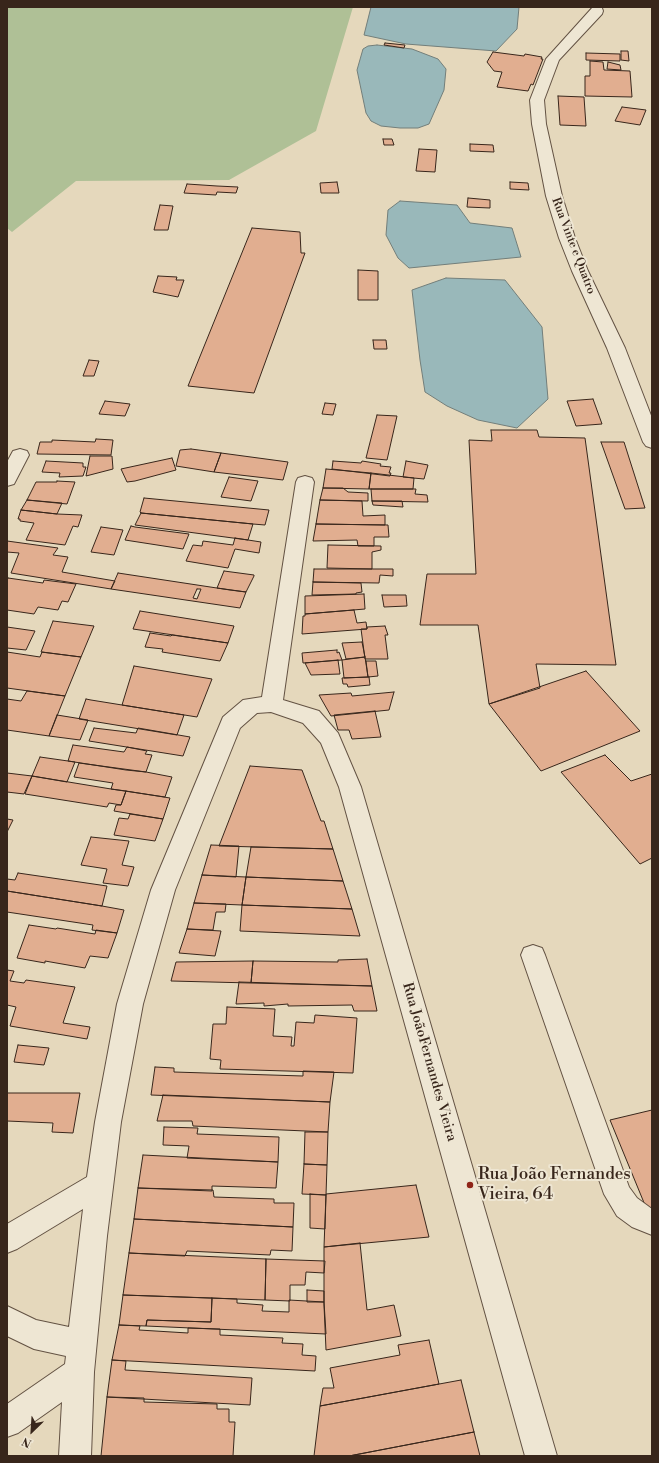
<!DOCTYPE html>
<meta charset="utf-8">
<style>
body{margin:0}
#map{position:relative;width:659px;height:1463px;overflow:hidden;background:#e5d8bc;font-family:"Libre Bodoni",serif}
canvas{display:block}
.frame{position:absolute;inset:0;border:8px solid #38261b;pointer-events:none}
.north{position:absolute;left:12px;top:1411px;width:40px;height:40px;-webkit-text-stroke:3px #eee6d3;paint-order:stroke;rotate:205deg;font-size:11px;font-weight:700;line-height:16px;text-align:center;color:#38261b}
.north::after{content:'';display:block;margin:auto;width:14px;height:18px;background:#38261b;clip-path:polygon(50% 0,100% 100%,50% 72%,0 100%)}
</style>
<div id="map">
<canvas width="659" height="1463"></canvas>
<div class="frame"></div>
<div class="north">N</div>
</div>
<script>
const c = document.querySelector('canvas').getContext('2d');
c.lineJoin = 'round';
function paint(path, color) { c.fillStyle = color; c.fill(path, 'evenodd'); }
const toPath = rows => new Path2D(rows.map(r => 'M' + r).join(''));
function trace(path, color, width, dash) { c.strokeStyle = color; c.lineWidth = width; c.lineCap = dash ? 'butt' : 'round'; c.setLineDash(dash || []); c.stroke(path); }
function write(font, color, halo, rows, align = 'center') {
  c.font = font + ' "Libre Bodoni",serif'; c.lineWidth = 4; c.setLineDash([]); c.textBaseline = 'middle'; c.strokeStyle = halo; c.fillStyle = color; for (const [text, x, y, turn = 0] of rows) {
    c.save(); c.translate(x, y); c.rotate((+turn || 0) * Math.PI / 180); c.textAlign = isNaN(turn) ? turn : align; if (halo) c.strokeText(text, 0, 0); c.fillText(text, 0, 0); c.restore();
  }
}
const green = toPath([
 [7,7,353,7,316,131,229,180,76,181,12,232,7,228]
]);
const water = toPath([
 [371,7,519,7,517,29,496,51,406,44,364,35,371,7],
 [377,45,412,49,438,59,446,69,444,90,429,124,418,128,400,128,381,126,371,121,366,113,357,70,363,49,368,46,377,45],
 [400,201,457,205,470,223,512,228,521,257,409,268,398,258,386,235,388,210,400,201],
 [446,278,505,280,542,327,548,399,517,428,478,420,447,406,425,392,420,360,412,290,446,278]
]);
const building = toPath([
 [385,43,405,45,404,48,384,45,385,43],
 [621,51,628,51,629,61,621,60,621,51],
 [493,52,524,56,525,54,542,57,541,59,543,59,533,85,531,84,528,91,497,87,502,72,494,71,487,62,493,52],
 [586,53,620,54,620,61,586,60,586,53],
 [590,61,603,62,604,70,630,71,632,97,585,96,585,76,590,76,590,61],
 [608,62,620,65,621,70,607,69,608,62],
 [558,96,584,97,586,126,560,125,558,96],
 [622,107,646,110,640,125,615,121,622,107],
 [383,139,392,139,394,145,384,145,383,139],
 [470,144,493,145,494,152,470,151,470,144],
 [419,149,437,150,435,172,416,171,419,149],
 [337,182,339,193,321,193,320,183,337,182],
 [510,182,528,183,529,190,510,189,510,182],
 [187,184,217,186,238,187,236,193,217,192,216,195,184,193,187,184],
 [468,198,490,200,490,208,467,207,468,198],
 [160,205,173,206,168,230,154,230,160,205],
 [252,228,300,232,301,253,305,253,254,393,188,386,252,228],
 [358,270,378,271,378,300,358,300,358,270],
 [158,276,177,277,176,280,184,280,178,297,153,292,158,276],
 [373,340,386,340,387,349,374,349,373,340],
 [89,360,99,361,94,376,83,376,89,360],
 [593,399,602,424,576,426,567,401,593,399],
 [105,401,130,404,125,416,99,414,105,401],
 [325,403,336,404,333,415,322,414,325,403],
 [377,415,397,416,387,460,366,458,377,415],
 [491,430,537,430,539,437,585,438,616,665,536,664,540,688,489,704,478,625,420,625,427,574,476,574,469,440,492,441,491,430],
 [96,439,113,440,111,455,37,454,40,442,52,442,52,440,95,442,96,439],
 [601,442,624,442,645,508,625,509,601,442],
 [191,449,221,453,214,472,176,466,180,450,191,449],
 [221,453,288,462,283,480,214,472,221,453],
 [90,456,112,456,113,469,86,476,90,456],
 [172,458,176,470,135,481,127,482,121,469,172,458],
 [46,461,83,463,83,467,86,467,83,476,59,477,60,473,42,472,46,461],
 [333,461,361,463,362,461,381,464,380,466,391,467,389,473,391,473,390,476,332,469,333,461],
 [406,461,428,465,424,479,403,477,406,461],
 [326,469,371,473,369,489,323,488,326,469],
 [371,473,414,478,413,489,369,489,371,473],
 [229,477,258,481,251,501,221,497,229,477],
 [57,481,75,482,67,504,27,500,36,482,57,482,57,481],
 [323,488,343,488,348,492,368,493,368,501,320,500,323,488],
 [371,489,416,489,415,494,427,495,428,502,372,501,371,489],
 [144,498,269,510,265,525,253,524,141,513,140,512,144,498],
 [27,500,50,502,62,503,57,514,21,510,27,500],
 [320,500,362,501,363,516,385,515,385,525,316,524,320,500],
 [372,501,402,501,403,507,373,505,372,501],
 [21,510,57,514,82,515,78,527,73,526,65,545,26,540,34,523,20,521,20,519,18,519,21,510],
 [141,513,253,524,248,540,135,525,141,513],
 [316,524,388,525,389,537,374,537,374,546,358,546,357,540,313,541,316,524],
 [131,526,135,527,189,534,183,549,125,540,131,526],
 [101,527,123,530,114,555,91,552,101,527],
 [235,538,261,542,259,553,235,549,228,568,186,561,193,545,202,546,203,541,233,545,235,538],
 [7,541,58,548,53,555,68,557,62,572,115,581,111,589,11,573,19,553,7,552,7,541],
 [328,545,381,546,381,550,372,552,372,569,327,568,328,545],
 [314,569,393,569,393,576,380,575,379,583,313,582,314,569],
 [224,571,254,575,254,576,246,592,217,588,224,571],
 [118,573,230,590,246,592,240,608,111,589,118,573],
 [197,589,201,589,197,599,193,598,197,589],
 [8,578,43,583,44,580,76,584,68,602,62,601,58,610,38,607,34,614,7,610,7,581,8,578],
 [313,582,361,583,362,592,356,593,356,594,312,595,313,582],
 [364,594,365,609,305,614,305,596,364,594],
 [382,595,406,595,407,606,384,607,382,595],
 [354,610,357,623,366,622,367,629,302,634,303,616,305,616,305,614,354,610],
 [140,611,234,626,228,643,133,629,140,611],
 [53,621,94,626,81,657,41,652,53,621],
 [385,626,388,635,385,635,388,659,365,659,361,629,367,629,367,627,385,626],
 [7,627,35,631,26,650,7,648,7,627],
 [150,633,171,636,172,635,228,643,220,661,162,652,163,649,145,647,150,633],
 [362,642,365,657,346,659,342,643,362,642],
 [337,650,337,653,339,652,342,660,303,663,302,653,337,650],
 [7,652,40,657,42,652,81,657,65,696,7,688,7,652],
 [365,657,368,677,344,678,342,660,365,657],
 [338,660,340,674,311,675,305,663,338,660],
 [366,661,376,661,378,676,368,677,366,661],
 [134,666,212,679,197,717,122,705,134,666],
 [586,671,640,731,541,771,489,704,586,671],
 [369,677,370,685,348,687,347,684,343,684,342,678,369,677],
 [27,691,65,696,49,736,7,730,7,699,21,701,27,691],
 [394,692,389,710,331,716,319,695,351,693,352,696,394,692],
 [86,699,91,700,184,715,177,735,79,719,86,699],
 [375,711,381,737,352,739,349,730,338,730,334,715,375,711],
 [57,715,88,720,80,740,49,736,57,715],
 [94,728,136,733,138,728,190,737,183,756,89,741,94,728],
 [73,745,124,752,127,747,147,751,145,754,152,755,146,772,126,770,68,761,73,745],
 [605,755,631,781,652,774,652,858,640,864,561,772,605,755],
 [40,757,75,762,67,782,32,776,40,757],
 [79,763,146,772,172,777,165,797,111,789,113,783,74,777,79,763],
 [250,766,302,770,321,821,324,821,333,849,219,846,250,766],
 [7,773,32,776,24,794,7,792,7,773],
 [32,776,111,789,126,791,121,805,109,803,107,807,25,794,32,776],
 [126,791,170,798,163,819,114,811,116,805,121,805,126,791],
 [130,814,163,819,155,841,114,835,119,818,128,819,130,814],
 [7,819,13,820,7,832,7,819],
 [91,837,129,841,122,865,134,867,128,886,103,883,107,869,81,865,91,837],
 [211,845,239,846,236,877,202,875,211,845],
 [251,847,333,849,343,881,246,877,251,847],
 [18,873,107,886,102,906,7,891,7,879,15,880,18,873],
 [202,875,246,877,242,905,194,903,202,875],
 [246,877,343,881,352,909,242,905,246,877],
 [7,891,102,906,124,910,117,933,92,930,93,925,7,912,7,891],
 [194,903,226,904,225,912,216,912,213,930,187,929,194,903],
 [242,905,352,909,360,936,240,931,242,905],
 [29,925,56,929,57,928,95,934,96,930,117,933,108,958,90,956,85,968,45,961,45,963,17,958,29,925],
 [187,929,221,931,215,956,179,953,187,929],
 [367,959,372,986,251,983,253,961,338,962,338,960,367,959],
 [253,961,251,983,171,981,176,962,253,961],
 [7,970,14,971,10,981,24,983,26,980,75,987,63,1023,90,1027,87,1039,10,1026,16,1007,7,1005,7,970],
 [239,982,372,986,377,1011,354,1011,352,1005,288,1006,288,1004,264,1006,264,1003,236,1004,239,982],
 [227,1007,275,1009,273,1036,292,1037,291,1046,294,1046,296,1022,314,1023,315,1015,357,1018,353,1073,220,1069,221,1060,210,1059,213,1024,226,1024,227,1007],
 [18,1045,49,1048,44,1065,14,1062,18,1045],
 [155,1067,174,1068,174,1072,303,1076,303,1071,334,1072,330,1102,151,1095,155,1067],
 [7,1093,80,1093,73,1133,52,1132,53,1123,7,1121,7,1093],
 [163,1095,330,1102,328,1132,193,1126,192,1121,157,1121,163,1095],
 [652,1110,652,1208,647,1210,610,1120,652,1110],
 [164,1127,198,1128,197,1134,279,1137,278,1162,187,1158,189,1146,163,1145,164,1127],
 [305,1132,328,1132,327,1165,304,1164,305,1132],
 [143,1155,278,1162,276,1188,212,1186,212,1191,138,1188,143,1155],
 [304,1164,327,1165,326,1195,302,1194,304,1164],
 [416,1185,429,1237,324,1247,326,1194,416,1185],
 [138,1188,213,1190,214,1197,274,1199,274,1203,294,1203,293,1227,134,1219,138,1188],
 [310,1194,326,1195,325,1229,310,1228,310,1194],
 [134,1219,293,1227,292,1251,271,1250,270,1255,187,1251,185,1256,129,1253,134,1219],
 [360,1243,367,1310,394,1305,401,1336,326,1350,324,1305,324,1247,360,1243],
 [129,1253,266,1259,265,1300,123,1295,129,1253],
 [266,1259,325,1261,324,1273,306,1272,305,1285,290,1285,290,1301,265,1300,266,1259],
 [307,1290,324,1291,324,1302,307,1302,307,1290],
 [123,1295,212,1298,211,1322,147,1320,146,1326,119,1325,123,1295],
 [212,1298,237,1299,237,1303,263,1305,262,1311,289,1312,289,1300,324,1302,326,1334,146,1326,147,1320,211,1322,212,1298],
 [119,1325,140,1326,139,1330,188,1333,188,1328,220,1329,220,1335,283,1338,282,1343,303,1344,302,1355,316,1356,315,1371,112,1360,119,1325],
 [429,1340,439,1384,320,1406,323,1388,334,1388,330,1368,400,1355,398,1345,429,1340],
 [112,1360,126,1361,125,1370,252,1378,250,1405,107,1397,112,1360],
 [461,1380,474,1432,349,1456,314,1456,320,1406,461,1380],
 [107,1397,144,1398,144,1402,217,1404,217,1409,229,1409,229,1422,235,1422,233,1456,101,1456,107,1397],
 [474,1432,480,1456,349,1456,474,1432]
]);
const minor = toPath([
 [597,7,602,8,603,11,602,14,559,60,544,100,546,124,562,196,575,238,588,271,625,348,652,418,652,448,646,446,643,442,607,348,572,271,559,238,546,196,532,124,530,100,546,59,592,8,597,7],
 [20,449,27,451,29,455,14,484,7,486,7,462,13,451,20,449],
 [305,476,312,478,314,482,283,700,319,711,338,733,361,787,557,1456,525,1456,339,787,321,743,303,723,271,712,257,713,240,728,175,890,143,1004,121,1122,107,1236,94,1372,91,1456,59,1456,62,1402,18,1433,7,1437,7,1404,65,1364,66,1356,34,1349,7,1336,7,1306,36,1320,69,1327,83,1209,17,1249,7,1253,7,1224,87,1177,95,1122,117,1004,151,890,223,717,243,700,262,697,296,482,298,478,305,476],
 [533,945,542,948,545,955,629,1187,637,1198,652,1209,652,1235,632,1227,617,1216,604,1194,521,955,524,948,533,945]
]);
const markers = [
 [470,1185,4,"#8f2418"]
];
const farStreetnames = [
 ["Rua Vinte e Quatro",573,246,69]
];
const streetNames = [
 ["Rua JoãoFernandes Vieira",429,1062,74]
];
const nearPoinames = [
 ["Rua João Fernandes",478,1175],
 ["Vieira, 64",478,1195]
];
paint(green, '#afc096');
paint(water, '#99b8ba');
trace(water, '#727e7a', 1);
paint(building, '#e1ae90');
trace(building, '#38261b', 1);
trace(minor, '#635243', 2);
paint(minor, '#eee6d3');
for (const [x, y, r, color] of markers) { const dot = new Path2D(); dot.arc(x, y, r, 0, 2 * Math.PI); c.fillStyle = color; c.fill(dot); trace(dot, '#eee6d3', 1.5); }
write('12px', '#38261b', '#eee6d3', farStreetnames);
write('14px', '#38261b', '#eee6d3', streetNames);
write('17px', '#38261b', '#eee6d3', nearPoinames, 'left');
</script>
